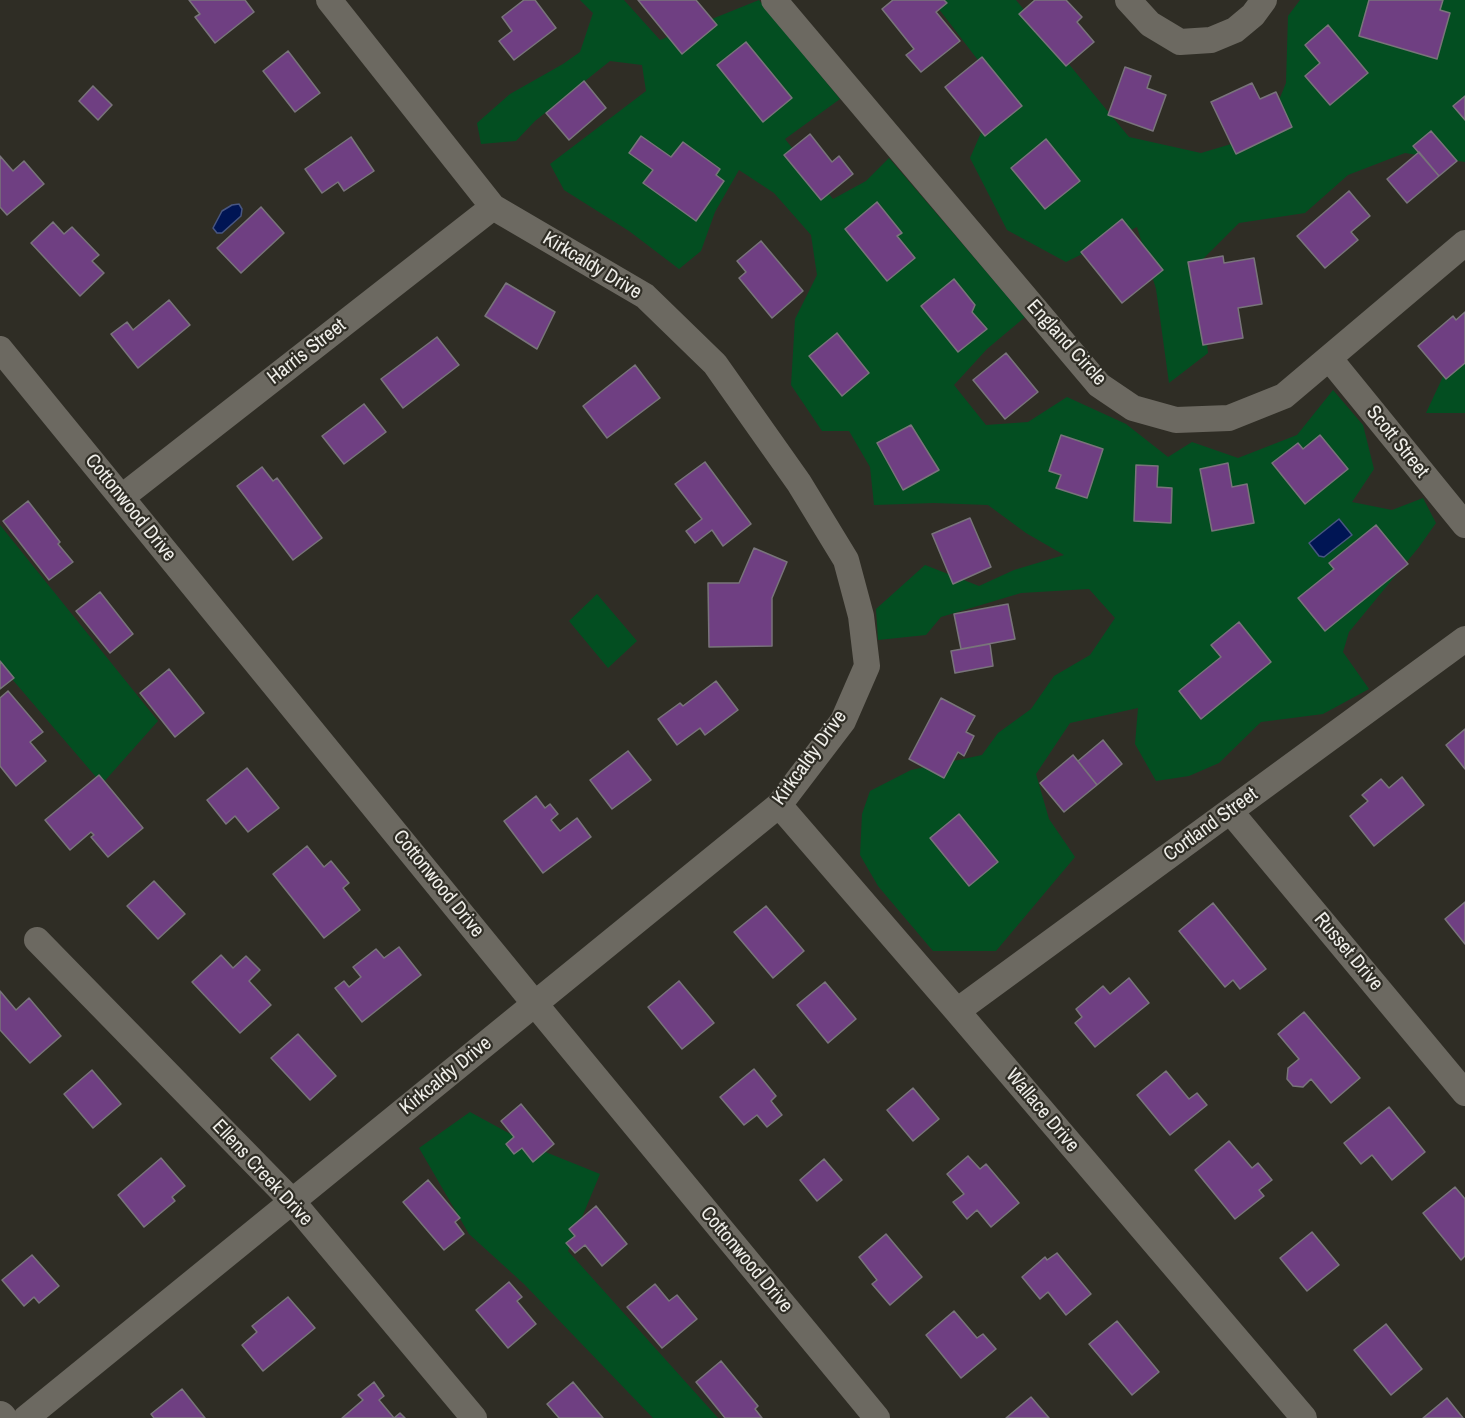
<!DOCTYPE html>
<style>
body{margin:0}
canvas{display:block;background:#2f2d25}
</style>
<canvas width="1465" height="1418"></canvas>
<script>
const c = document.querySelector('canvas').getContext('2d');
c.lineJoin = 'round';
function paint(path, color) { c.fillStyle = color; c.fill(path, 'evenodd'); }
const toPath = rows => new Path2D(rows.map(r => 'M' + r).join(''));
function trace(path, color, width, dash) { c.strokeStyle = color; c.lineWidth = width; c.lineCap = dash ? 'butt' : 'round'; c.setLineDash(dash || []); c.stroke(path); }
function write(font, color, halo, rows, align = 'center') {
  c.font = font + ' "Archivo Narrow",sans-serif'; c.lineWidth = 4.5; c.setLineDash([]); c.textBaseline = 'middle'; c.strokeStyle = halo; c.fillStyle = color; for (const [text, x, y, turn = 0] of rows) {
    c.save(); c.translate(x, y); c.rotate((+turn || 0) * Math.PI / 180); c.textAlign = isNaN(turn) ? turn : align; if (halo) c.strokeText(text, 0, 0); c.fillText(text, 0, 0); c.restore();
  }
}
const green = toPath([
 [580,0,624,0,660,40,759,0,840,99,785,139,833,199,866,181,889,158,1025,317,987,349,954,385,986,425,1028,422,1067,397,1126,424,1168,457,1192,442,1238,458,1297,435,1333,390,1363,425,1374,469,1352,502,1392,510,1423,498,1436,523,1419,547,1349,632,1343,652,1369,689,1323,714,1261,722,1219,763,1189,776,1156,781,1135,744,1138,708,1070,723,1036,774,1049,819,1075,857,996,951,933,951,878,886,860,855,862,814,870,791,911,770,982,755,998,733,1031,709,1054,676,1090,655,1115,618,1089,589,1021,593,941,617,926,635,878,640,876,609,925,565,979,586,1014,570,1064,555,1026,533,988,505,934,503,874,505,870,467,849,431,822,431,791,385,795,319,817,275,811,235,774,193,739,170,715,212,701,251,679,269,629,231,564,190,550,164,646,91,642,65,610,61,535,121,516,141,481,144,477,123,510,94,563,64,580,52,593,13],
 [932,0,1016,0,1129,137,1201,153,1265,134,1286,83,1288,16,1300,0,1465,0,1465,162,1405,153,1348,175,1305,213,1239,223,1198,264,1208,353,1169,383,1156,289,1137,227,1066,262,1007,230,970,158,1000,89],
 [1465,333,1465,413,1426,413,1461,338],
 [0,525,158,721,102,784,0,665],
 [597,594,637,641,608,668,569,621],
 [470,1112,538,1149,600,1174,568,1251,718,1418,653,1418,524,1284,469,1234,419,1148]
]);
const water = toPath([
 [239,204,242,209,241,216,222,233,217,233,213,228,222,211,232,205,239,204],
 [1339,519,1352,535,1324,557,1319,556,1309,543,1339,519]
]);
const building = toPath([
 [189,0,245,0,254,12,215,43,195,17,200,14,189,0],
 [524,0,535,0,556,28,514,60,499,41,512,31,502,17,524,0],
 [638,0,696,0,717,25,682,54,638,0],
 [893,0,944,0,947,3,936,12,960,41,921,72,906,55,914,49,882,9,893,0],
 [1035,0,1066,0,1082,17,1077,22,1094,42,1066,66,1019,14,1035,0],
 [1369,0,1443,0,1440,10,1450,13,1437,59,1359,36,1369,0],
 [1328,25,1368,73,1330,105,1305,76,1320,63,1305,45,1328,25],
 [746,42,792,98,763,122,717,65,746,42],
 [288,51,320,93,295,112,263,71,288,51],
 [982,57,1022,106,985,136,945,87,982,57],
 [1125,67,1151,76,1147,88,1166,95,1153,131,1108,115,1125,67],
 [584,81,606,108,569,140,546,113,584,81],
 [1252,83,1260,99,1276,92,1292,127,1236,154,1211,102,1252,83],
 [93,86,112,105,98,120,79,101,93,86],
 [1465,96,1465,120,1453,106,1465,96],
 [1431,131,1457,161,1439,176,1413,146,1431,131],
 [810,134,832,162,839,156,853,174,821,200,784,155,810,134],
 [641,136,671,157,683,142,720,169,716,175,724,181,696,221,643,183,653,170,629,153,641,136],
 [351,137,374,171,344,191,338,182,322,193,305,169,351,137],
 [1046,139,1080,181,1045,209,1011,168,1046,139],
 [1419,152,1439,176,1407,203,1387,179,1419,152],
 [0,156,13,171,24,161,44,184,7,215,0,207,0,156],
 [1349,191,1370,216,1351,232,1358,240,1325,268,1297,236,1349,191],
 [877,202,902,233,897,236,915,258,887,281,845,229,877,202],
 [261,207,284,233,241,273,217,248,261,207],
 [1122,219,1163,270,1122,303,1081,252,1122,219],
 [53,222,64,234,72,227,99,255,92,261,104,273,80,296,31,243,53,222],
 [761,241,803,291,772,318,739,278,746,272,737,261,761,241],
 [1223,256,1224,263,1254,258,1262,304,1238,308,1243,338,1203,345,1188,262,1223,256],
 [954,279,975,305,972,312,987,329,958,352,921,306,954,279],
 [506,283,555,312,537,349,485,316,506,283],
 [169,300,190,325,138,368,111,334,127,322,133,330,169,300],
 [1465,312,1465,363,1446,379,1418,346,1453,316,1456,320,1465,312],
 [837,333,869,373,842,396,809,356,837,333],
 [437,337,459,365,403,408,381,379,437,337],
 [1006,353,1038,392,1005,419,973,380,1006,353],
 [635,365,660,398,607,438,583,406,635,365],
 [364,404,386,432,344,464,322,436,364,404],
 [911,425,939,470,903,490,877,443,911,425],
 [1061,435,1103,449,1087,498,1056,488,1061,475,1049,471,1061,435],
 [1320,435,1348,469,1305,504,1272,463,1298,443,1303,449,1320,435],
 [705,462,751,524,723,546,712,530,695,543,686,531,702,519,675,484,705,462],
 [1228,463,1232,487,1247,484,1254,523,1212,531,1200,469,1228,463],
 [1136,465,1158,466,1157,487,1172,488,1171,523,1134,521,1136,465],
 [262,467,273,481,277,478,322,538,293,560,237,486,262,467],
 [28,501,60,542,58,544,73,562,49,580,3,521,28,501],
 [970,518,991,567,953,584,932,534,970,518],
 [1376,525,1408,564,1325,631,1298,598,1334,569,1329,563,1376,525],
 [754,548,787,562,772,598,772,646,709,647,708,583,739,583,754,548],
 [100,592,133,634,110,653,76,611,100,592],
 [1008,604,1015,639,961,649,954,614,1008,604],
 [1239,622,1271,662,1201,719,1179,691,1221,657,1211,645,1239,622],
 [990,644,993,666,955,673,951,651,990,644],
 [0,661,14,678,0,689,0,661],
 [169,669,204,713,175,737,140,693,169,669],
 [716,681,738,710,705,735,700,728,677,745,658,719,680,703,683,706,716,681],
 [8,691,43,732,30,742,46,761,16,786,0,766,0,698,8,691],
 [941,698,975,716,966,732,974,736,964,756,958,752,944,778,909,759,941,698],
 [1465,729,1465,769,1446,745,1465,729],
 [1103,740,1122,764,1097,785,1078,761,1103,740],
 [628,751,651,780,612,809,590,780,628,751],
 [1073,755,1097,785,1064,812,1040,783,1073,755],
 [247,768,279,808,248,832,235,816,226,824,207,800,247,768],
 [99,775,143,828,108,857,91,837,94,835,91,832,70,850,45,820,99,775],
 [1402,777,1424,805,1374,846,1350,816,1368,801,1362,795,1381,779,1389,788,1402,777],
 [536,796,545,808,550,804,558,814,551,820,560,831,577,818,591,837,543,873,504,821,536,796],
 [959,814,998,862,969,886,930,838,959,814],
 [307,846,324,867,331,861,349,883,343,888,360,910,324,938,273,874,307,846],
 [154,881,185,914,158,939,127,906,154,881],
 [1465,902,1465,944,1445,919,1465,902],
 [1213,903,1266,969,1240,989,1233,980,1225,987,1179,931,1213,903],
 [766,906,804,951,773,978,734,932,766,906],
 [399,947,421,975,362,1022,335,988,344,981,349,987,361,977,353,967,376,949,384,958,399,947],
 [221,955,233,968,246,956,260,970,249,981,271,1005,240,1033,192,982,221,955],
 [1129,978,1149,1003,1095,1047,1075,1023,1082,1017,1076,1009,1103,986,1110,994,1129,978],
 [679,981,714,1023,682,1049,648,1007,679,981],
 [825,982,856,1019,828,1043,797,1005,825,982],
 [0,991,16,1010,29,998,61,1036,30,1063,0,1030,0,991],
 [1304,1012,1360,1078,1331,1103,1311,1079,1303,1087,1293,1086,1287,1079,1288,1068,1299,1059,1278,1034,1304,1012],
 [298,1034,336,1076,310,1100,271,1058,298,1034],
 [754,1069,776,1096,771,1101,782,1115,767,1127,757,1115,744,1125,720,1097,754,1069],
 [92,1070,121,1104,93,1128,64,1094,92,1070],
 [1166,1071,1189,1099,1197,1093,1207,1105,1170,1135,1137,1095,1166,1071],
 [913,1088,939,1119,913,1141,887,1110,913,1088],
 [521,1104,554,1144,533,1162,522,1148,514,1154,506,1144,514,1137,501,1121,521,1104],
 [1389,1107,1425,1152,1392,1180,1372,1155,1361,1164,1344,1143,1389,1107],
 [1229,1141,1252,1168,1258,1163,1272,1180,1259,1190,1264,1196,1235,1219,1195,1170,1229,1141],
 [968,1156,980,1169,986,1164,1019,1203,991,1227,977,1210,967,1219,953,1202,964,1194,947,1174,968,1156],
 [161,1158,185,1186,172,1197,175,1201,144,1227,118,1195,161,1158],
 [824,1159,842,1180,817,1201,800,1180,824,1159],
 [428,1180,460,1218,455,1222,464,1234,444,1250,403,1202,428,1180],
 [1455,1187,1465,1199,1465,1256,1461,1260,1423,1213,1455,1187],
 [596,1206,627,1244,602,1266,585,1245,575,1253,566,1243,575,1236,569,1229,596,1206],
 [1312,1232,1339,1265,1307,1291,1280,1258,1312,1232],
 [886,1234,922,1277,890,1305,872,1284,877,1280,859,1257,886,1234],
 [1057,1253,1091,1294,1066,1315,1048,1292,1040,1299,1022,1277,1045,1257,1047,1260,1057,1253],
 [32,1255,59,1286,39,1303,34,1297,24,1306,2,1280,32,1255],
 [509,1282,522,1297,517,1301,536,1324,508,1348,476,1310,509,1282],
 [655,1284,669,1301,677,1295,697,1319,662,1348,627,1307,655,1284],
 [288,1297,315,1328,263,1371,242,1345,257,1332,252,1326,288,1297],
 [954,1311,977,1338,983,1334,996,1349,961,1378,926,1335,954,1311],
 [1117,1321,1159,1372,1132,1395,1089,1344,1117,1321],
 [1386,1324,1422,1369,1391,1395,1354,1350,1386,1324],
 [721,1361,758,1406,755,1409,762,1418,725,1418,696,1382,721,1361],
 [374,1382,384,1396,379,1400,394,1418,400,1413,405,1418,342,1418,363,1400,358,1395,374,1382],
 [573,1382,603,1418,559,1418,547,1404,573,1382],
 [182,1389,205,1418,154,1418,151,1414,182,1389],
 [1031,1397,1049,1418,1006,1418,1031,1397],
 [1447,1398,1463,1418,1423,1418,1447,1398]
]);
const minor = toPath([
 [774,0,1099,385,1133,408,1176,420,1229,418,1284,396,1465,243],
 [1128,0,1150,24,1180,42,1211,40,1235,30,1253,15,1264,0],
 [0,349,535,1004,877,1418],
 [1329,358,1465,525],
 [122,497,493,207],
 [779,805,957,1011,1304,1418],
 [1230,811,1465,1093],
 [37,940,292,1201,474,1418],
 [957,1011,1465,639],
 [26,1418,779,805,843,721,867,666,861,616,846,560,799,483,715,364,645,296,493,207,329,0]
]);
const tertiary = toPath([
 [0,1417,1,1418]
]);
const streetNames = [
 ["Kirkcaldy Drive",592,266,31],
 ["England Circle",1066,343,48],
 ["Harris Street",307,352,-38],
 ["Scott Street",1397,442,51],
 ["Cottonwood Drive",130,508,51],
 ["Kirkcaldy Drive",810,758,-54],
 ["Cortland Street",1211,825,-36],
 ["Cottonwood Drive",438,884,51],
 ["Russet Drive",1348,952,50],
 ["Kirkcaldy Drive",446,1076,-39],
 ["Wallace Drive",1042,1111,50],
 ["Ellens Creek Drive",262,1173,47],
 ["Cottonwood Drive",746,1260,50]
];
paint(green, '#034e21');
paint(water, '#001554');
trace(water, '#485681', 1.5);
paint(building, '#6f3f82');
trace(building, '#79747b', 1.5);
trace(minor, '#6c6961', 26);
trace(tertiary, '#6c6961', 32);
write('20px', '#efeee9', '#2f2d25', streetNames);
</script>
